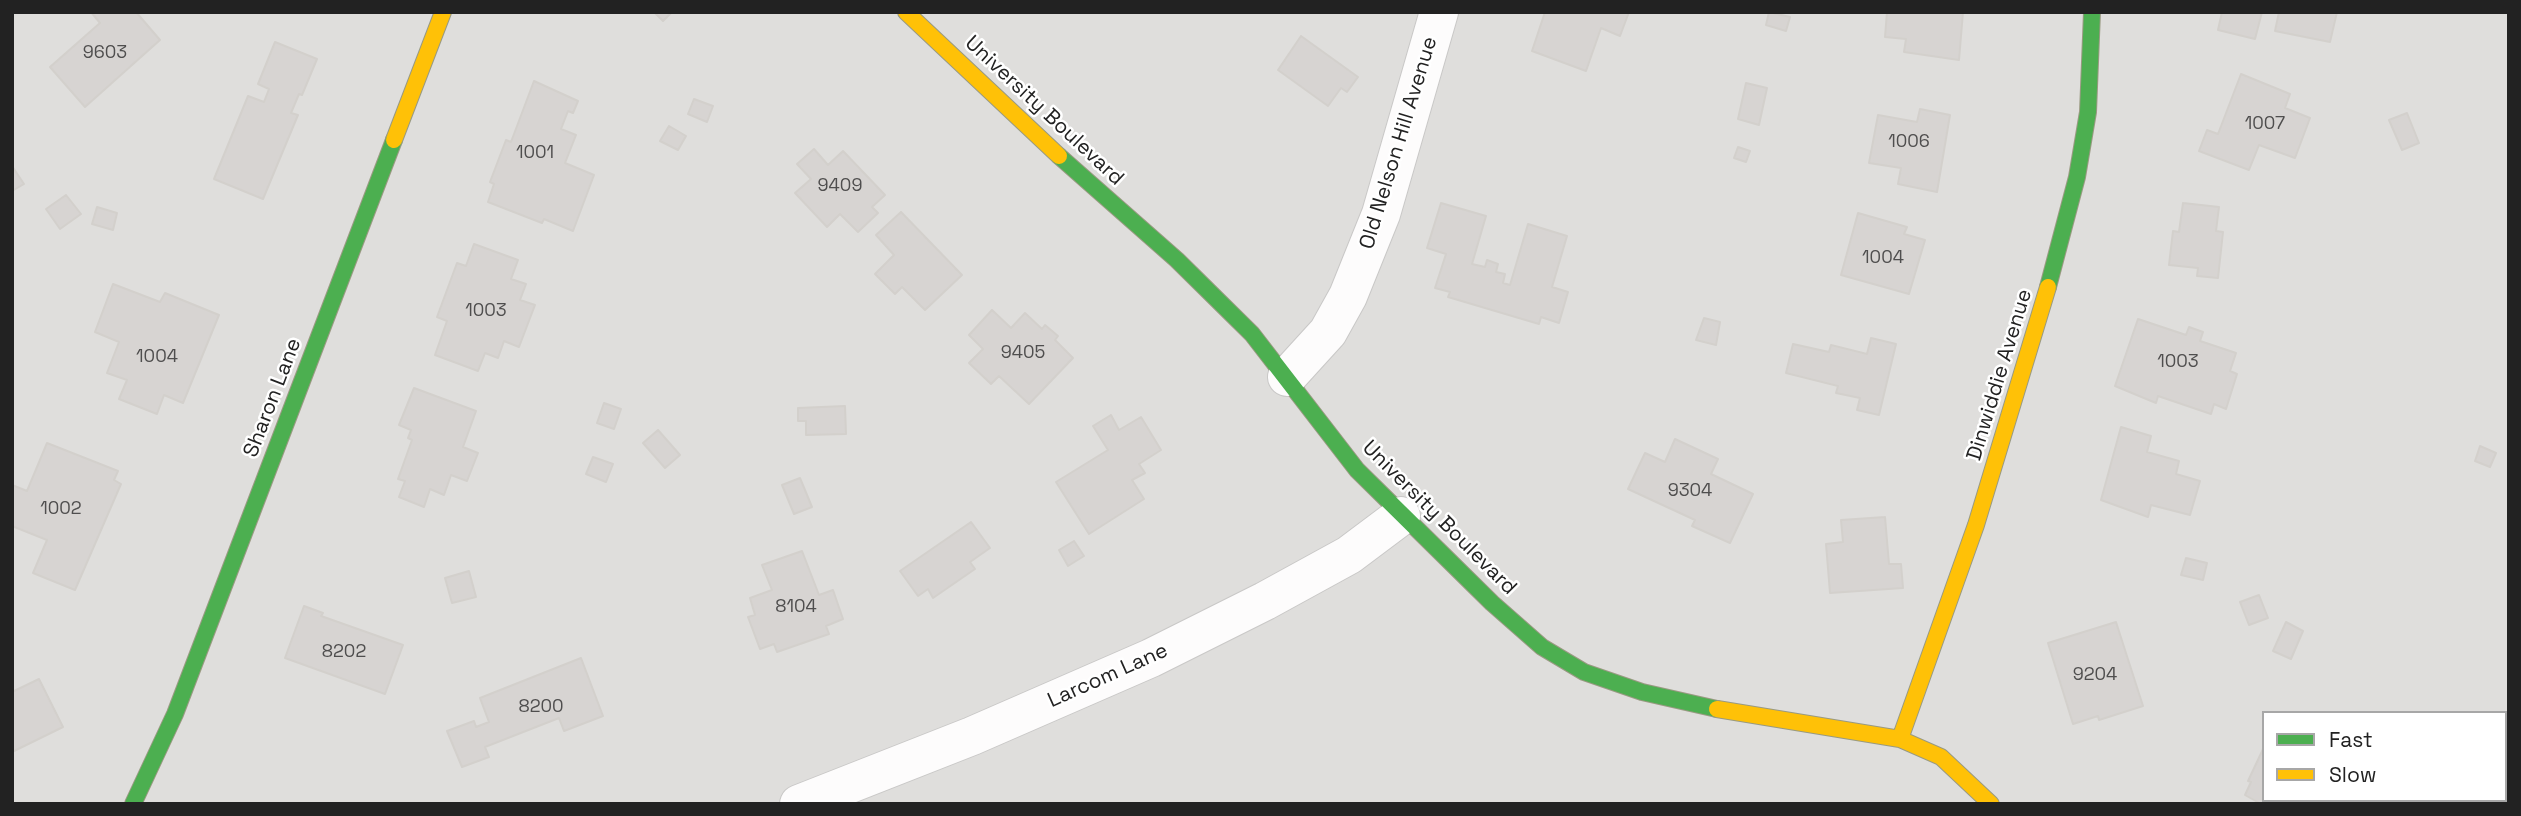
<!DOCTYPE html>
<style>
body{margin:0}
#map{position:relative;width:2521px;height:816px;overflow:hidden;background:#f0eeeb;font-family:"Space Grotesk",sans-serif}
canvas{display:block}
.frame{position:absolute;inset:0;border:14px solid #222;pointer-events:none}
.legend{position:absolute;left:2262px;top:711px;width:245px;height:91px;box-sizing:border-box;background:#fff;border:2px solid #a7a7a7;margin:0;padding:9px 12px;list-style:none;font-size:21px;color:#222}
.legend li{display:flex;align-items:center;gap:14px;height:35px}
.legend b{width:35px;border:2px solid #a7a7a7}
</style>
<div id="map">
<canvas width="2521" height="816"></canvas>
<div class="frame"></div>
<ul class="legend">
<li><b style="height:9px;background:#4caf50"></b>Fast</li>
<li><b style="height:9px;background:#ffc107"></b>Slow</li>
</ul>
</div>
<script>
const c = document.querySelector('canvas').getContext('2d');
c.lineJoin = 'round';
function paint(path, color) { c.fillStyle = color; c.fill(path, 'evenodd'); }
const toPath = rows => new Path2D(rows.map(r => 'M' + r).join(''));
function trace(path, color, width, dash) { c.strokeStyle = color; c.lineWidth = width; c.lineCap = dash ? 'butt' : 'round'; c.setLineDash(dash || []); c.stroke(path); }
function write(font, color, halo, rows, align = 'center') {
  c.font = font + ' "Space Grotesk",sans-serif'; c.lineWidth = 5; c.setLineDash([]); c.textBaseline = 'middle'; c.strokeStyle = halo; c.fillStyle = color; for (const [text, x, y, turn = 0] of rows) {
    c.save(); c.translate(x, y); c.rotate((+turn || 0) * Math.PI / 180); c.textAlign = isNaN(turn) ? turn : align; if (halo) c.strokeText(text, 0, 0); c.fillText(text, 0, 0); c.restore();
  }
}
const residential = toPath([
 [12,12,2509,12,2509,804,12,804],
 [2264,713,2505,713,2505,800,2264,800]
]);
const building = toPath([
 [91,12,136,12,160,40,85,107,50,67,100,23,91,12],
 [654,12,672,12,663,21,654,12],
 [1545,12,1629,12,1620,36,1601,28,1586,71,1532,51,1545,12],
 [1769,12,1790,17,1786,31,1766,25,1769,12],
 [1887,12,1963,12,1959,60,1904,52,1906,39,1885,37,1887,12],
 [2222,12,2262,12,2255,39,2218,30,2222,12],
 [2279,12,2337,12,2330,42,2275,31,2279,12],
 [1301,36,1358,77,1347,92,1341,88,1328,106,1278,70,1301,36],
 [275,42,317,59,302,95,299,94,291,113,298,115,263,199,214,179,248,96,264,102,269,89,258,84,275,42],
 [2241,74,2290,94,2285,108,2310,118,2295,158,2259,145,2249,170,2199,151,2207,130,2218,134,2241,74],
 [534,81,578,101,573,113,568,111,561,129,576,135,565,163,594,175,573,231,544,219,542,223,488,202,494,184,490,182,506,140,511,142,534,81],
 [1746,83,1767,88,1759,125,1738,119,1746,83],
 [694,99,713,106,707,122,688,114,694,99],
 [1920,109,1950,115,1937,192,1898,184,1901,168,1869,163,1878,115,1917,122,1920,109],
 [2407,113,2419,143,2402,150,2389,120,2407,113],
 [669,126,686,136,678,150,660,141,669,126],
 [1738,147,1750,151,1746,162,1734,158,1738,147],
 [814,149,828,165,843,151,885,195,872,207,878,213,858,232,840,214,827,227,795,193,811,179,797,164,814,149],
 [12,166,24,184,12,191,12,166],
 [66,195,81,214,60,229,46,209,66,195],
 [1441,203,1486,216,1472,264,1485,267,1487,260,1498,264,1496,272,1505,274,1503,283,1510,285,1528,224,1567,236,1552,287,1568,292,1559,323,1541,317,1539,324,1448,297,1450,292,1435,288,1446,254,1427,248,1441,203],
 [2183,203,2219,207,2216,231,2223,232,2218,278,2197,276,2198,268,2169,265,2173,231,2179,232,2183,203],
 [97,207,117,213,113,230,92,224,97,207],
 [901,212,962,275,925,310,902,287,895,294,875,274,894,255,876,235,901,212],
 [1858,213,1907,227,1904,234,1925,240,1909,294,1841,275,1858,213],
 [474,244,518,260,511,279,526,284,520,300,535,305,519,347,504,341,498,358,485,353,478,371,435,355,447,321,437,317,457,263,466,266,474,244],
 [113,284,160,302,165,293,219,315,183,403,164,395,157,414,119,399,127,380,107,373,119,342,95,332,113,284],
 [992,310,1011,328,1025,313,1042,329,1045,325,1058,336,1055,340,1073,358,1029,404,999,376,991,384,969,363,983,349,969,335,992,310],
 [1704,318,1720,322,1716,345,1696,340,1704,318],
 [2138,319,2186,335,2189,327,2203,332,2200,341,2236,353,2230,371,2237,374,2226,409,2214,404,2211,414,2158,396,2156,403,2115,386,2138,319],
 [1871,338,1896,344,1879,415,1857,410,1860,398,1836,393,1838,386,1786,373,1793,344,1829,352,1831,345,1867,354,1871,338],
 [414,388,476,411,463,447,478,453,467,481,451,475,444,495,430,489,424,507,399,497,405,481,398,479,412,440,408,438,411,430,399,425,414,388],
 [604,403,621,409,614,429,597,423,604,403],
 [845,406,846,434,806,435,806,421,798,421,798,408,845,406],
 [1111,415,1119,430,1141,417,1161,450,1139,464,1145,473,1132,480,1144,499,1089,534,1056,482,1108,450,1093,426,1111,415],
 [2121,427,2151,436,2147,452,2179,461,2176,474,2200,481,2190,515,2151,505,2148,517,2101,500,2121,427],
 [658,430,680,455,665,468,643,443,658,430],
 [1675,439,1718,459,1711,474,1753,494,1730,543,1692,526,1695,520,1628,489,1645,453,1665,462,1675,439],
 [47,443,118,471,114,480,121,484,75,590,33,573,47,540,12,526,12,485,27,491,47,443],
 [2480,446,2496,453,2490,467,2475,461,2480,446],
 [593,457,613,464,606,482,586,474,593,457],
 [800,478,812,507,794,514,782,485,800,478],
 [1885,517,1889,564,1901,564,1903,588,1830,593,1826,544,1843,542,1841,520,1885,517],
 [971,522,990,548,970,562,975,569,933,598,928,589,918,596,900,571,971,522],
 [1074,541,1084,556,1068,566,1059,550,1074,541],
 [802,551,819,595,833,590,843,619,826,626,829,634,777,652,774,644,760,649,748,617,755,615,750,598,772,590,762,565,802,551],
 [2186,558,2207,563,2203,580,2181,575,2186,558],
 [469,571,476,597,452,603,445,578,469,571],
 [2259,595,2268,618,2249,625,2240,602,2259,595],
 [304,606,323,613,321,616,403,645,385,694,285,658,304,606],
 [2116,622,2143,706,2099,720,2098,716,2073,724,2048,643,2116,622],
 [2286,622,2303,631,2291,659,2273,651,2286,622],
 [581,658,603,716,564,731,559,718,485,747,489,757,462,767,447,731,474,721,476,727,489,722,480,698,581,658],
 [39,679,63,727,12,752,12,692,39,679],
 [2264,747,2264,800,2318,800,2316,804,2261,804,2245,795,2251,782,2248,781,2264,747]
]);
const street = toPath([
 [1287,377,1328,332,1348,296,1381,214,1439,12],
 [799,804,972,736,1151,658,1265,601,1349,555,1401,516]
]);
const fast = toPath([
 [1059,156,1177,260,1252,334,1357,470,1492,603,1542,647,1584,672,1642,692,1717,709],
 [2048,287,2077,177,2088,112,2092,12],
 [133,804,175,714,394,140]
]);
const slow = toPath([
 [906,12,1059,156],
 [394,140,443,12],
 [1717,709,1900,739,1941,757,1991,804],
 [1900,739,1976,525,2048,287]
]);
const numberNames = [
 ["9603",105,53],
 ["1007",2265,124],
 ["1006",1909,142],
 ["1001",535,153],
 ["9409",840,186],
 ["1004",1883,258],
 ["1003",486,311],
 ["9405",1023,353],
 ["1004",157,357],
 ["1003",2178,362],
 ["9304",1690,491],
 ["1002",61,509],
 ["8104",796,607],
 ["8202",344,652],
 ["9204",2095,675],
 ["8200",541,707]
];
const streetNames = [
 ["University Boulevard",1044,111,43],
 ["Old Nelson Hill Avenue",1399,143,-73],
 ["Dinwiddie Avenue",2000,375,-73],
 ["Sharon Lane",273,398,-69],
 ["University Boulevard",1439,518,45],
 ["Larcom Lane",1108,676,-24]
];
paint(residential, '#dfdedc');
paint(building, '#d7d4d2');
trace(building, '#d3d0cc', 2);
trace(street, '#c9c8c7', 40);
trace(fast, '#999a82', 18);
trace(slow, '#999a82', 18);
trace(street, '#fdfcfc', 38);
trace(fast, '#4caf50', 16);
trace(slow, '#ffc107', 16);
write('18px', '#4f4e4e', null, numberNames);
write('21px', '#222', '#fff', streetNames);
</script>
